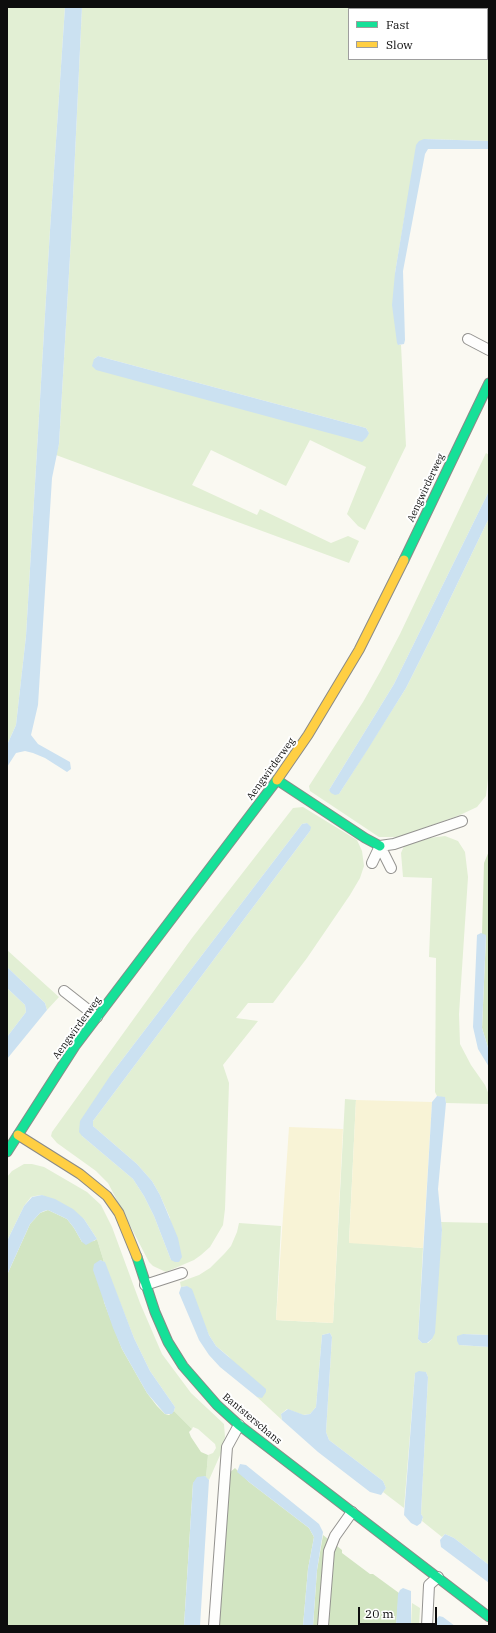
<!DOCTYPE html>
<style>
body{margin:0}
#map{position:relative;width:496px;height:1633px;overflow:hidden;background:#faf9f2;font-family:"IBM Plex Serif",serif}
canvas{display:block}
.frame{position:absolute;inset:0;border:8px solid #0d0d0d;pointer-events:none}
.legend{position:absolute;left:348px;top:8px;width:140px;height:52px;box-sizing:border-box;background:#fff;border:1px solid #9e9e9e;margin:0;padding:5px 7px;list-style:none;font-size:12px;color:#0d0d0d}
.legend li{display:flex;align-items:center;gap:8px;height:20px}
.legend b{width:20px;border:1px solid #9e9e9e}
.scale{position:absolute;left:358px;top:1607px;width:79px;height:18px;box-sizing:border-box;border:2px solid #0d0d0d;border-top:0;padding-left:5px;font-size:12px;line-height:14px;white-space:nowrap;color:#0d0d0d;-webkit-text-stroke:3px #fff;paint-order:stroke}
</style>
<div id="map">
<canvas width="496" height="1633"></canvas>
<div class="frame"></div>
<ul class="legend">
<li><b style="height:5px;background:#16e098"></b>Fast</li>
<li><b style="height:5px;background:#ffcf43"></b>Slow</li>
</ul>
<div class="scale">20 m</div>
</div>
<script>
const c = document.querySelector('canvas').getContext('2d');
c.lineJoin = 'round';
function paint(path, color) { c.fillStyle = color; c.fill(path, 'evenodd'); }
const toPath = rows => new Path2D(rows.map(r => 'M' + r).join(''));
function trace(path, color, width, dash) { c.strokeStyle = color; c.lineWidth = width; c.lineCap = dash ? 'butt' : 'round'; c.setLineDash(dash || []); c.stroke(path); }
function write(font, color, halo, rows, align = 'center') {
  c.font = font + ' "IBM Plex Serif",serif'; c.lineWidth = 4; c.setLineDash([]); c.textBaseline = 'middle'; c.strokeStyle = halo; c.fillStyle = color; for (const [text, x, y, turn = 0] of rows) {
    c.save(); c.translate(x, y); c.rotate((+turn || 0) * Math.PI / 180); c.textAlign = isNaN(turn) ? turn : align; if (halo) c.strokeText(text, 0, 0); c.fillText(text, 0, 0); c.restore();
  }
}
const green = toPath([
 [7,7,65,7,50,230,26,636,16,725,7,745],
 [82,7,489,7,489,141,424,139,405,214,395,273,398,345,401,345,406,446,365,530,358,526,347,514,366,467,310,440,286,486,211,450,192,485,257,515,260,509,331,543,348,536,359,541,349,563,56,455,59,444,71,239],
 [349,9,487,9,487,59,349,59],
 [98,356,366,428,369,433,94,359],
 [486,453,489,455,489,491,394,684,329,790,339,794,406,688,436,628,489,518,489,770,486,796,477,807,460,815,399,837,379,837,310,791,309,786,363,702,380,672,400,634],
 [303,807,357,840,362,851,364,866,360,878,350,895,307,958,273,1003,248,1003,236,1018,258,1021,223,1065,229,1083,225,1209,223,1225,210,1247,201,1255,194,1260,166,1272,153,1266,149,1262,108,1183,96,1171,57,1143,51,1136,52,1132,192,938,293,808],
 [307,823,310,831,93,1121,93,1126,137,1164,152,1181,160,1195,170,1218,171,1260,154,1216,144,1196,133,1179,82,1136,112,1073,302,824],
 [445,836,458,841,465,852,468,877,459,1014,460,1044,471,1065,485,1085,489,1095,489,1104,446,1103,445,1098,437,1096,435,1092,436,958,429,957,432,878,403,877,401,853,404,846,429,838],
 [7,950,59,997,47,1010,45,1003,7,967],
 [7,988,25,1005,26,1012,7,1037],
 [345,1099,356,1100,349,1242,423,1248,418,1339,422,1343,428,1343,432,1339,442,1230,441,1222,489,1223,489,1335,463,1334,459,1345,489,1347,489,1565,454,1538,445,1534,442,1537,422,1521,423,1517,421,1514,428,1377,426,1372,415,1373,404,1508,383,1492,386,1488,383,1481,329,1440,326,1432,332,1337,330,1333,322,1335,316,1407,310,1414,303,1415,287,1409,281,1414,282,1420,257,1397,262,1397,228,1356,216,1346,209,1335,187,1286,181,1287,180,1282,199,1275,210,1268,225,1253,231,1246,237,1232,239,1223,281,1226,276,1320,333,1323],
 [24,1164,32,1164,44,1167,87,1192,101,1205,112,1227,140,1303,162,1354,191,1393,224,1424,225,1437,221,1453,209,1480,206,1478,208,1455,213,1453,216,1448,215,1444,198,1429,193,1427,192,1429,174,1411,175,1407,150,1371,134,1338,104,1262,97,1239,84,1219,42,1195,35,1196,31,1197,24,1206,7,1241,7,1177,12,1171],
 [412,1603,420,1608,419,1626,411,1626]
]);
const forest = toPath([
 [489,851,489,1051,482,1028,486,936,482,934,484,863],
 [48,1210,67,1219,74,1228,82,1242,94,1241,97,1239,104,1262,100,1260,104,1302,122,1349,147,1393,157,1406,165,1414,169,1415,174,1411,192,1429,189,1432,191,1437,201,1452,208,1455,206,1478,205,1476,193,1483,184,1626,7,1626,7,1275,30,1224,40,1213],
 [235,1468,249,1482,309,1528,314,1537,308,1569,303,1626,216,1626,228,1474],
 [323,1535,342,1550,342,1553,370,1574,373,1574,399,1593,396,1626,313,1626,317,1570]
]);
const sand = toPath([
 [356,1100,432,1102,423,1248,349,1243],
 [289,1127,343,1129,333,1323,276,1320]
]);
const water = toPath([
 [65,7,82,7,71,239,59,444,52,478,38,705,31,735,38,744,70,762,71,769,67,772,45,758,33,753,25,751,16,753,7,767,7,745,16,725,26,636,50,230],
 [424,139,489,141,489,149,428,149,425,154,403,271,405,340,404,344,398,345,397,343,392,305,395,273,416,145,419,141],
 [98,356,366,428,369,433,367,437,362,442,96,370,92,366,94,359],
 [489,491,489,518,436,628,406,688,368,749,339,794,335,795,331,793,329,790,394,684],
 [307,823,311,827,310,831,93,1121,93,1126,137,1164,152,1181,160,1195,178,1238,182,1257,179,1262,175,1262,171,1260,154,1216,144,1196,133,1179,82,1136,79,1132,80,1121,112,1073,302,824],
 [481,933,486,935,482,1028,489,1051,489,1067,478,1049,473,1027,477,935],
 [7,967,45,1003,47,1010,7,1059,7,1037,26,1012,25,1005,7,988],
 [437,1096,445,1097,446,1103,438,1189,442,1230,435,1333,432,1339,427,1343,422,1343,418,1339,432,1102],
 [42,1195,55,1199,73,1209,84,1219,97,1239,86,1245,82,1242,74,1228,67,1219,48,1210,44,1211,40,1213,30,1224,7,1275,7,1241,24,1206,32,1197],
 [100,1260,105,1262,134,1338,150,1371,175,1407,174,1411,172,1414,165,1414,147,1393,122,1349,113,1328,93,1270,94,1264],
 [187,1286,192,1289,209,1335,216,1346,266,1389,266,1392,262,1398,257,1397,220,1367,209,1355,199,1340,179,1293,181,1287],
 [330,1333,332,1337,326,1432,329,1440,383,1481,386,1488,381,1495,370,1492,318,1452,282,1420,281,1414,288,1409,304,1415,310,1414,316,1407,322,1335],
 [463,1334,489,1335,489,1347,459,1345,457,1341,457,1336],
 [419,1371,426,1372,428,1377,421,1514,423,1517,421,1523,417,1526,411,1523,404,1515,415,1373],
 [240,1464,246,1465,319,1524,323,1532,317,1570,313,1626,303,1626,308,1569,314,1537,309,1528,249,1482,237,1472],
 [205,1476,209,1480,200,1626,184,1626,193,1483,197,1477],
 [445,1534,454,1538,489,1565,489,1583,441,1547,440,1540],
 [403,1588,411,1591,411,1626,396,1626,398,1594,400,1590],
 [439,1616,443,1617,455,1626,435,1626,435,1621]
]);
const lane = toPath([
 [468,339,489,350],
 [380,846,394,844,462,821],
 [372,863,380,846,391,868],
 [64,991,97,1017],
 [145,1285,182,1273],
 [214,1626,227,1447,239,1425],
 [323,1626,329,1551,335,1536,352,1512],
 [427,1626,429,1585,438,1577]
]);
const fast = toPath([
 [404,560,489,383],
 [277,780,365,838,380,846],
 [7,1152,75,1046,277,780],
 [137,1257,155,1312,168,1342,183,1366,217,1405,239,1425,489,1617]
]);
const slow = toPath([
 [277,780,308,735,359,650,404,560],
 [18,1135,80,1174,107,1196,119,1213,137,1257]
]);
const streetNames = [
 ["Aengwirderweg",426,488,-65],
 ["Aengwirderweg",271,769,-54],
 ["Aengwirderweg",77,1028,-54],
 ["Bantsterschans",252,1419,40]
];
paint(green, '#e2efd4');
paint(forest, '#d2e5c2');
paint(sand, '#f8f3d6');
paint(water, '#cbe1f1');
trace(lane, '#949390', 12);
trace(fast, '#8a8a87', 11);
trace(slow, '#8a8a87', 11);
trace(lane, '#fefefd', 10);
trace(fast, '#16e098', 9);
trace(slow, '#ffcf43', 9);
write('10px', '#0d0d0d', '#fff', streetNames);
</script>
